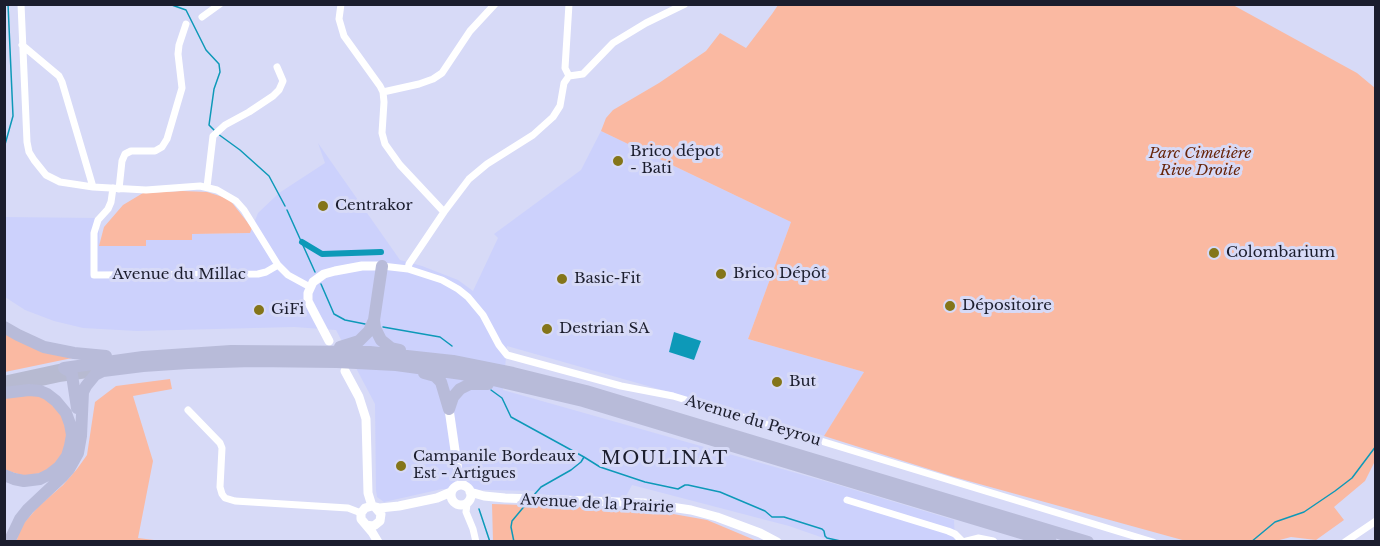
<!DOCTYPE html>
<meta charset="utf-8">
<style>
body{margin:0}
#map{position:relative;width:1380px;height:546px;overflow:hidden;background:#d7daf7;font-family:"Libre Baskerville",serif}
canvas{display:block}
.frame{position:absolute;inset:0;border:6px solid #1b1d2d;pointer-events:none}
</style>
<div id="map">
<canvas width="1380" height="546"></canvas>
<div class="frame"></div>
</div>
<script>
const c = document.querySelector('canvas').getContext('2d');
c.lineJoin = 'round';
function paint(path, color) { c.fillStyle = color; c.fill(path, 'evenodd'); }
const toPath = rows => new Path2D(rows.map(r => 'M' + r).join(''));
function trace(path, color, width, dash) { c.strokeStyle = color; c.lineWidth = width; c.lineCap = dash ? 'butt' : 'round'; c.setLineDash(dash || []); c.stroke(path); }
function write(font, color, halo, rows, align = 'center') {
  c.font = font + ' "Libre Baskerville",serif'; c.lineWidth = 6; c.setLineDash([]); c.textBaseline = 'middle'; c.strokeStyle = halo; c.fillStyle = color; for (const [text, x, y, turn = 0] of rows) {
    c.save(); c.translate(x, y); c.rotate((+turn || 0) * Math.PI / 180); c.textAlign = isNaN(turn) ? turn : align; if (halo) c.strokeText(text, 0, 0); c.fillText(text, 0, 0); c.restore();
  }
}
const built = toPath([
 [601,131,791,222,748,339,864,372,824,436,507,346,503,390,835,484,954,520,955,541,832,541,789,526,632,485,623,502,534,499,534,491,442,489,384,502,377,497,376,490,375,404,336,330,294,327,137,331,83,328,54,321,25,310,5,297,4,217,98,218,100,246,146,245,146,240,191,240,192,234,250,233,258,213,279,193,325,163,318,143,400,260,422,266,458,280,473,291,498,238,494,234,581,170]
]);
const green = toPath([
 [778,5,1233,5,1357,73,1375,88,1376,151,1374,164,1376,180,1375,461,1365,481,1334,507,1344,520,1316,540,1291,537,1272,542,1186,541,954,477,824,436,864,372,748,339,791,222,601,131,606,118,613,110,659,83,706,51,720,33,746,48,772,14],
 [183,191,207,192,229,199,252,228,250,233,192,234,192,240,146,240,146,246,99,246,104,227,123,205,143,193],
 [4,329,77,357,5,372],
 [170,379,172,389,133,396,153,461,138,538,162,541,16,542,22,525,39,506,63,485,77,469,87,455,95,402,116,386],
 [44,395,60,410,68,436,62,456,46,472,25,476,5,470,4,397],
 [492,504,645,509,707,520,757,541,493,541]
]);
const water = toPath([
 [674,332,701,341,694,360,669,352]
]);
const stream = toPath([
 [169,4,186,10,206,50,219,64,220,72,214,89,209,125,214,130],
 [218,134,240,150,269,176,285,206],
 [4,148,13,116,8,4],
 [287,210,315,272],
 [321,284,334,314,345,320,365,324],
 [383,327,440,337,452,346],
 [491,390,502,398,511,417,584,457,581,462,571,470,541,487,534,495],
 [584,457,600,467,645,482,678,489,685,485,688,485,720,492,765,511,772,517,784,517,822,529,824,531,825,536,827,538,845,542],
 [479,509,490,542],
 [514,542,511,527,512,521,527,503],
 [1251,542,1275,522,1304,512,1335,491,1352,478,1376,446]
]);
const canal = toPath([
 [302,242,322,254,381,252]
]);
const minor = toPath([
 [21,4,27,142,29,152,34,160,46,175,60,182,93,187,146,190,200,186,217,190,236,201,244,210,278,265,288,275,310,287],
 [341,4,339,19,344,36,380,86,383,92,384,102,382,133,385,144,400,165,444,212],
 [202,17,220,4],
 [22,45,59,76,62,82,93,187],
 [569,76,565,68,569,4],
 [383,92,419,84,433,79,442,73,470,31,495,4],
 [207,187,213,136,225,125,249,112,273,96,279,90,283,81,277,67],
 [113,188,111,202,108,209,98,220,94,233,94,275,258,274,266,272,278,265],
 [119,189,122,161,125,154,131,151,155,151,162,147,167,139,182,88,178,54,179,45,186,24],
 [382,266,408,269,442,280,458,289,468,297,483,315,499,345,507,355,621,386,673,396,1153,542],
 [408,269,409,264,444,212,469,179,487,164,533,135,553,117,560,106,564,83,569,76,583,74,613,43,646,23,685,4],
 [188,410,220,443,222,448,220,487,222,494,225,498,235,501,348,508,361,513],
 [847,500,948,531,955,534,963,542],
 [467,504,466,512,473,529,476,542],
 [1345,542,1376,521]
]);
const tertiary = toPath([
 [329,341,308,301,308,293,313,282,324,274,335,271,362,266,382,266],
 [345,371,359,397,366,419,368,493,372,506],
 [449,409,458,471,463,485],
 '451 495a10 10 0 1 1 20 0a10 10 0 1 1-20 0Z',
 [470,492,484,496,505,498,644,503,691,510,717,517,760,533,777,542],
 [366,525,372,526,375,525,380,521,381,514,375,507],
 [378,542,372,532,361,519,361,513,365,508,372,506,380,508,399,506,437,498,451,492],
 [966,542,978,539,993,542]
]);
const primary = toPath([
 [4,381,64,368],
 [8,388,59,377,102,371]
]);
const trunk = toPath([
 [374,320,375,328,381,340,391,348,400,350],
 [4,327,18,335,44,347,74,353,106,356],
 [340,347,359,341,369,331,374,320,382,266],
 [64,368,143,357,231,351,370,352,453,361,513,373,586,391,1088,542],
 [64,368,71,372,72,375,77,408],
 [424,373,435,376,441,382,449,409],
 [4,393,29,390,40,391,47,394,56,401,66,413,70,424,72,435,70,446,67,456,59,467,50,474,40,479,24,481,14,479,4,475],
 [449,409,453,397,460,389,470,384,488,384],
 [9,542,20,519,28,509,62,477,69,469,78,453,81,436,83,392,86,386,95,375,103,371,143,366,188,363,252,361,337,362,396,365,462,374,493,380,583,401,1051,542]
]);
const markers = [
 [618,161,6,"#847519"],
 [323,206,6,"#847519"],
 [1214,253,6,"#847519"],
 [721,274,6,"#847519"],
 [562,279,6,"#847519"],
 [950,306,6,"#847519"],
 [259,310,6,"#847519"],
 [547,329,6,"#847519"],
 [777,382,6,"#847519"],
 [401,466,6,"#847519"]
];
const poiNames = [
 ["Brico dépot",630,152],
 ["- Bati",630,169],
 ["Centrakor",335,206],
 ["Colombarium",1226,253],
 ["Brico Dépôt",733,274],
 ["Basic-Fit",574,279],
 ["Dépositoire",962,306],
 ["GiFi",271,310],
 ["Destrian SA",559,329],
 ["But",789,382],
 ["Campanile Bordeaux",413,457],
 ["Est - Artigues",413,474]
];
const parkNames = [
 ["Parc Cimetière",1200,154],
 ["Rive Droite",1200,171]
];
const streetNames = [
 ["Avenue du Millac",179,275],
 ["Avenue du Peyrou",753,421,17],
 ["Avenue de la Prairie",597,504,3]
];
const quarterNames = [
 ["MOULINAT",665,459]
];
paint(built, '#ccd1fc');
paint(green, '#fab9a2');
paint(water, '#0d99b8');
trace(stream, '#0d99b8', 1.5);
trace(canal, '#0d99b8', 6);
trace(minor, '#fff', 7);
trace(tertiary, '#fff', 9);
trace(primary, '#b7bad1', 10);
trace(trunk, '#b8bbd9', 12);
for (const [x, y, r, color] of markers) { const dot = new Path2D(); dot.arc(x, y, r, 0, 2 * Math.PI); c.fillStyle = color; c.fill(dot); trace(dot, '#d7daf7', 2); }
write('15px', '#1b1d2d', '#d7daf7', poiNames, 'left');
write('italic 15px', '#67250a', '#d7daf7', parkNames);
write('15px', '#1b1d2d', '#d7daf7', streetNames);
c.letterSpacing = '1.5px';
write('18px', '#1b1d2d', '#d7daf7', quarterNames);
c.letterSpacing = '0px';
</script>
